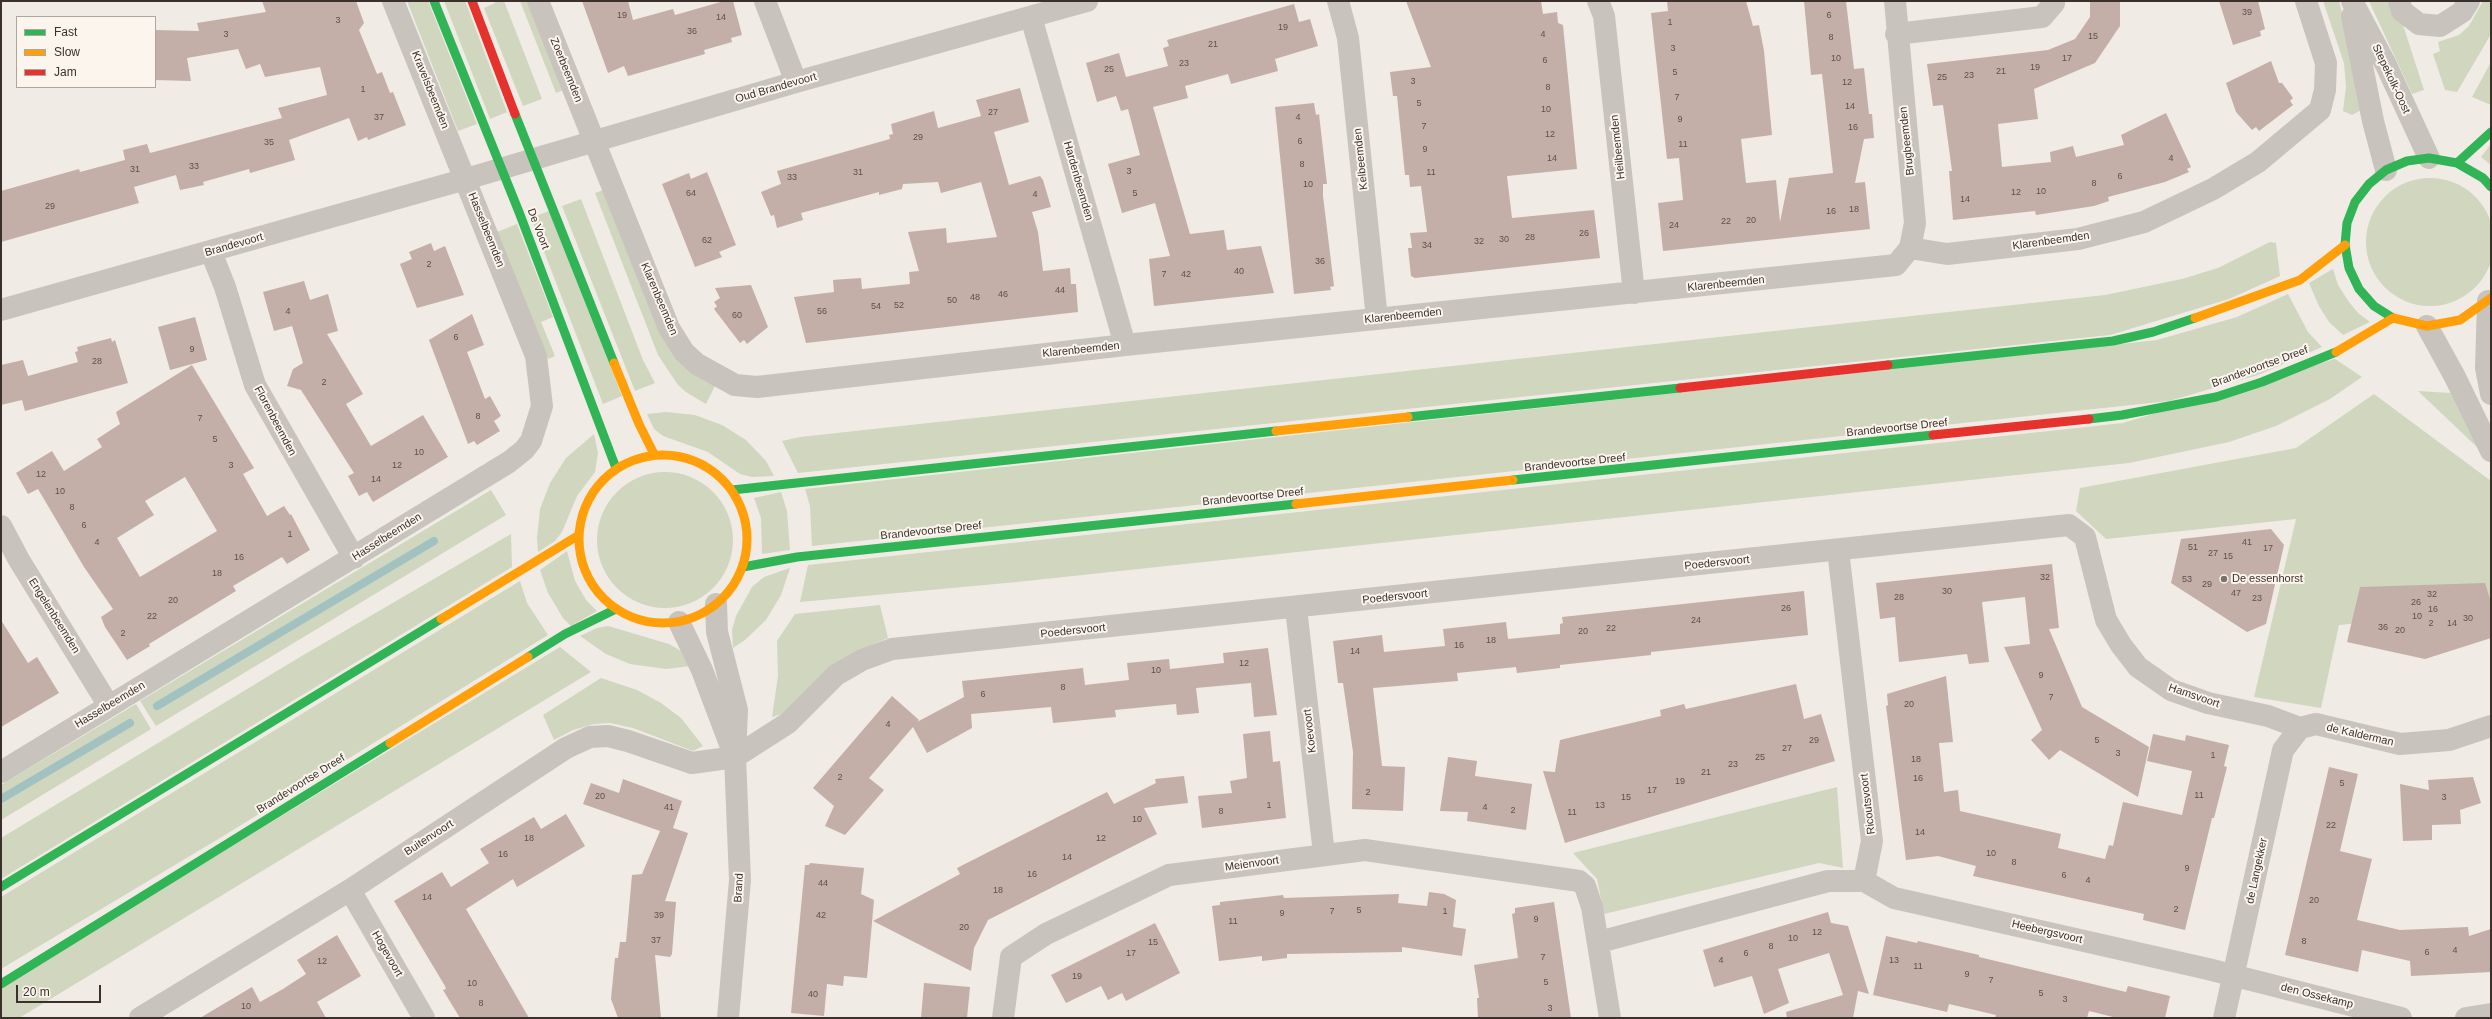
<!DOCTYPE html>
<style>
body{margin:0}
#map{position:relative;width:2492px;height:1019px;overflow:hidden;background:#f0ebe5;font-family:Helvetica,sans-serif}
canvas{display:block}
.frame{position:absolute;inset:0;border:2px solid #3b302b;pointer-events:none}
.legend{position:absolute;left:16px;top:16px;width:140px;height:72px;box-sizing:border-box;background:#fbf5ee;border:1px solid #aea6a0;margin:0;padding:5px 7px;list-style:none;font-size:12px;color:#3b302b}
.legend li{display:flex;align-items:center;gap:8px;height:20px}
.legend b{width:20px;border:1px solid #aea6a0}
.scale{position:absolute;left:16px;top:985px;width:85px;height:18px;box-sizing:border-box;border:2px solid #3b302b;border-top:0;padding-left:5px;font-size:12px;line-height:14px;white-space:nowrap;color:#3b302b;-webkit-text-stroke:3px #fbf5ee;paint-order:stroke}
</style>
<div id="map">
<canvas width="2492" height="1019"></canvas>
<div class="frame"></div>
<ul class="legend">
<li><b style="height:5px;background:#30b455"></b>Fast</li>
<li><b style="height:5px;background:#ff9f0a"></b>Slow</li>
<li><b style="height:5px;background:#e5322d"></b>Jam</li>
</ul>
<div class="scale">20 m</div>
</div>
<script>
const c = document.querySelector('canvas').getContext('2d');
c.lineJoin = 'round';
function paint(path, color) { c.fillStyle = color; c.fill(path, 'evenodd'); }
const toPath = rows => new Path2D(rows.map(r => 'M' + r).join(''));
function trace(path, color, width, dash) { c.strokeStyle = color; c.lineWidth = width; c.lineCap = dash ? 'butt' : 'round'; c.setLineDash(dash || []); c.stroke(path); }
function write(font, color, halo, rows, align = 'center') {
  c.font = font + ' Helvetica,sans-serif'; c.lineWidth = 4; c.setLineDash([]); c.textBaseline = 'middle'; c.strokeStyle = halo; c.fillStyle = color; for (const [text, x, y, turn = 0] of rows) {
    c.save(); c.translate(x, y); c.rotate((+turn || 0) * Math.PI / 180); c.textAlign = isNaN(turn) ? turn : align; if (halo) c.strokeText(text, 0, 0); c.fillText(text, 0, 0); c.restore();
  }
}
const green = toPath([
 [407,1,428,1,477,124,458,131],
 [444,1,465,1,507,112,490,119],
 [495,1,504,1,542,99,523,106,484,8,495,3],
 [520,1,531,1,566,89,556,93],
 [2323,1,2339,1,2365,108,2352,115,2343,111,2346,87,2344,63],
 [2369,1,2392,1,2404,28,2424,90,2412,94],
 [2483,1,2491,1,2491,34,2457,92,2445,90,2433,54,2440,51,2438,42,2459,35,2469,26],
 [2491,62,2491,105,2472,97],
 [2491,144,2491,165,2481,157],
 '2366 242a64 64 0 1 1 128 0a64 64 0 1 1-128 0Z',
 [606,189,663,335,715,386,706,404,686,392,678,385,658,355,595,193],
 [581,199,643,360,655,383,635,391,562,206],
 [549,211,622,396,603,404,531,218],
 [517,224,553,317,541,322,555,356,548,359,497,232],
 [2270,242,2276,243,2280,276,2229,299,2110,335,798,473,782,441,800,437,2105,295,2182,279,2218,268],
 [2333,269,2338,285,2349,302,2358,313,2370,322,2343,335,2329,322,2319,306,2309,283],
 [2288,294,2308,332,2322,347,2258,375,2169,401,812,546,810,506,805,489,2157,340,2237,317],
 [2335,359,2362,377,2330,399,2276,426,2229,442,2129,463,1017,582,800,602,808,565,2123,423],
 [2418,391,2451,393,2479,449],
 [2374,394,2491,481,2491,610,2339,625,2321,708,2254,697,2296,519,2106,539,2076,511,2080,488,2296,448],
 [666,412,695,415,722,425,746,440,766,461,774,476,752,477,740,474,708,452,663,436,654,429,647,414],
 [594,434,598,453,595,472,577,496,562,532,555,541,538,552,537,538,540,509,550,483,566,458],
 '597 540a68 68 0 1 1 136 0a68 68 0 1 1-136 0Z',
 [491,490,506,515,156,726,140,701],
 [781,492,787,511,790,550,762,554,761,518,754,498],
 [511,534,512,567,1,879,1,838,300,657],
 [567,551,575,581,586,600,597,611,571,626,563,618,548,593,540,570],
 [790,568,781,595,766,620,745,640,733,648,732,630,736,616,752,587,764,577],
 [520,581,527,603,548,635,225,835,1,969,1,897],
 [880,605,888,638,851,654,782,714,772,717,778,676,777,641,795,614],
 [608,626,669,644,681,651,691,666,666,669,630,664,606,654,580,636,597,628],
 [560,647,591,672,19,1018,1,1018,1,986],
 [601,678,637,690,661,703,681,718,703,746,693,751,633,728,610,723,594,724,573,730,554,740,543,715],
 [136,704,151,729,1,820,1,785],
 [1837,787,1843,868,1819,863,1604,914,1597,879,1573,853]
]);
const stream = toPath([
 [157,706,434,541],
 [1,799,130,723]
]);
const building = toPath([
 [262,1,356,1,364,23,359,30,377,74,382,72,390,93,393,92,406,125,368,140,367,137,358,141,349,118,289,140,295,160,250,173,249,169,203,182,204,185,180,190,176,175,134,187,139,203,1,242,1,191,79,169,80,172,125,160,123,150,147,144,150,153,282,118,278,108,327,95,320,67,265,77,260,64,246,69,238,49,187,58,191,81,155,80,155,30,199,31,197,23,266,12],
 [582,1,628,1,633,20,673,9,675,15,724,1,733,1,742,35,731,38,732,42,704,50,705,54,628,76,624,66,608,73],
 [1406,1,1541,1,1543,14,1557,12,1558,23,1563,25,1577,169,1507,176,1512,218,1594,210,1600,258,1415,278,1411,276,1408,248,1412,248,1410,233,1427,232,1421,186,1410,187,1409,175,1405,175,1397,96,1393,96,1390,72,1431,67],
 [1667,1,1746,1,1753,26,1759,25,1764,51,1772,135,1741,139,1746,183,1776,180,1780,222,1789,178,1833,173,1822,74,1811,75,1804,1,1846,1,1854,69,1864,68,1869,114,1872,114,1874,138,1864,139,1855,183,1865,182,1870,229,1663,251,1658,203,1683,200,1679,158,1667,159,1651,13,1668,11],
 [2090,1,2120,1,2120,26,2095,63,2034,89,2038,119,1998,124,2002,167,2051,162,2050,152,2073,146,2076,157,2124,145,2121,135,2166,113,2191,167,2187,169,2189,172,2165,182,2108,197,2109,201,2094,206,2036,215,2035,211,1953,220,1949,171,1952,171,1943,105,1933,106,1927,64,2048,50,2075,39,2090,17],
 [2219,1,2258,1,2265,29,2260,31,2261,36,2233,45],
 [1294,4,1299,22,1310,19,1318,46,1275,59,1278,71,1231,84,1228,74,1185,86,1188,98,1153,107,1190,234,1224,230,1227,250,1261,246,1274,293,1154,306,1149,259,1170,256,1155,203,1122,213,1108,164,1140,155,1128,109,1121,111,1116,96,1097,102,1086,63,1119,53,1126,77,1168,66,1163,48,1169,46,1167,40],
 [2271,61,2279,83,2282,83,2293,98,2290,101,2293,105,2259,131,2256,127,2252,130,2236,112,2226,83],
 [1020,88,1029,122,994,132,1009,185,1040,176,1043,180,1051,207,1032,212,1038,232,1043,271,1070,268,1071,284,1076,284,1078,312,806,343,794,297,834,292,833,280,846,279,861,278,862,289,910,284,909,272,919,271,908,232,946,228,947,243,997,237,981,182,941,193,938,182,903,184,902,189,879,195,879,192,801,213,803,220,777,228,774,215,771,216,761,192,781,184,777,171,890,139,889,135,893,134,891,124,934,111,938,128,981,116,976,100],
 [1314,103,1316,115,1319,114,1327,184,1323,184,1323,196,1334,286,1330,287,1331,290,1294,294,1275,107],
 [707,172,736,245,719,252,722,257,695,267,662,184,689,173,691,179],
 [431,243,434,251,445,246,464,295,417,308,400,264,412,259,409,252],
 [304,281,310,300,328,294,338,331,327,334,363,394,346,404,371,446,423,415,448,457,373,502,367,492,359,496,348,476,354,473,301,390,287,386,293,369,303,363,292,326,274,331,263,292],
 [751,285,768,327,747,344,744,340,740,343,714,309,717,306,714,302,720,298,715,288],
 [472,314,484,345,467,352,485,399,490,396,501,416,494,421,500,431,477,445,474,441,468,444,429,340],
 [195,317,207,360,170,370,158,327],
 [111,338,112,342,115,340,128,383,25,411,22,400,1,405,1,365,23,360,28,376,78,362,75,352,78,351,77,347],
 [192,365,254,468,243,474,267,516,284,506,290,515,291,514,310,550,287,564,282,557,233,586,236,591,149,644,150,646,127,660,105,627,101,617,113,609,84,567,38,489,28,494,16,473,52,451,64,471,102,447,97,439,120,424,116,412],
 [185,477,217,531,140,577,117,538,154,515,145,501],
 [2271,529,2284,545,2266,624,2247,632,2171,583,2181,539],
 [2052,564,2059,628,2049,629,2082,707,2149,747,2138,797,2060,750,2049,760,2031,740,2042,730,2004,647,2030,644,2025,597,1982,602,1989,662,1969,664,1967,654,1899,662,1895,617,1880,619,1876,583],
 [2485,583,2491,602,2491,638,2425,659,2347,642,2360,587],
 [1804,591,1808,635,1651,652,1651,655,1560,665,1560,668,1517,673,1516,667,1457,673,1458,681,1373,688,1382,766,1405,767,1403,811,1352,809,1353,752,1343,683,1338,683,1333,641,1382,635,1384,652,1445,646,1443,629,1506,622,1508,639,1560,634,1560,624,1563,623,1562,617],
 [1,620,28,663,37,657,59,693,1,727],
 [1268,648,1277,715,1254,717,1251,683,1196,688,1199,713,1177,715,1176,704,1115,710,1116,717,1053,723,1051,707,971,714,972,728,927,753,913,727,869,778,884,790,845,835,825,826,834,806,813,788,892,696,919,720,917,722,964,697,962,681,1083,668,1085,685,1129,680,1127,663,1169,659,1170,669,1224,663,1223,653],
 [1946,676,1953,742,1939,743,1944,792,1958,790,1960,811,2061,834,2058,848,2105,859,2109,845,2113,846,2123,802,2182,815,2192,771,2147,761,2153,734,2185,741,2186,735,2229,745,2224,766,2227,767,2214,818,2212,818,2185,930,2143,920,2144,914,1973,876,1976,866,1938,856,1906,860,1886,706,1888,705,1887,694],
 [1796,684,1804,719,1821,714,1835,761,1565,843,1543,771,1555,772,1560,740,1661,716,1660,710,1684,704,1686,709],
 [1270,731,1273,762,1280,761,1286,818,1202,828,1198,796,1232,793,1230,781,1247,778,1243,734],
 [1448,757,1477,761,1475,776,1532,784,1526,830,1467,821,1468,812,1440,811],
 [2329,767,2358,774,2340,851,2372,859,2357,920,2400,930,2468,927,2469,936,2491,929,2491,972,2411,976,2410,961,2362,950,2358,972,2285,955],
 [1184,776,1188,803,1144,808,1157,834,988,920,974,948,971,971,873,921,960,874,957,868,1107,792,1114,804,1156,783,1155,779],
 [2473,777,2481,803,2460,810,2461,824,2432,825,2432,840,2403,841,2400,784,2429,790,2428,780],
 [623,779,682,801,673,828,688,833,665,901,676,902,672,954,670,957,655,955,661,1018,618,1018,611,999,615,958,618,958,620,942,626,942,632,875,642,874,660,831,583,804,591,783,619,793],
 [566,814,585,846,517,887,513,879,466,909,529,1018,460,1018,443,990,446,989,445,986,394,901,442,872,451,887,489,863,480,849,534,817,541,829],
 [810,863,864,868,861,894,874,900,867,978,844,976,843,986,827,984,824,1016,791,1013,805,865,809,865],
 [1429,892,1444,894,1456,900,1453,927,1466,929,1462,956,1402,947,1402,952,1287,954,1287,958,1262,961,1262,956,1219,961,1212,906,1220,905,1220,902,1283,895,1284,898,1399,894,1398,903,1427,906],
 [1554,902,1571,1018,1478,1018,1477,998,1479,998,1474,965,1518,958,1512,914,1515,913,1515,908],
 [1828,912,1831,923,1848,926,1869,994,1858,991,1853,1018,1787,1018,1786,1012,1843,995,1829,953,1778,969,1789,1003,1764,1014,1752,976,1714,987,1703,950],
 [1155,923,1180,973,1126,1001,1122,993,1108,1000,1101,986,1066,1003,1051,975],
 [337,935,361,976,317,1002,326,1018,200,1018,252,987,260,1002,283,989,306,974,297,960],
 [1886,936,1917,943,1918,941,1979,955,1979,957,2126,992,2128,986,2170,996,2165,1018,2117,1018,2089,1011,2087,1018,1995,1018,1996,1015,1949,1004,1947,1012,1873,995],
 [924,983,970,987,967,1018,921,1018]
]);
const street = toPath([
 [538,1,669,328,684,352,697,364,735,385,757,387,1125,345,1896,265,1910,248,1947,254,2078,239,2144,222,2213,189,2258,162,2320,110,2325,90,2326,63,2306,1],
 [765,1,796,82],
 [1338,1,1348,38,1377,319],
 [1598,1,1604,16,1634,293],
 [1895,1,1915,223,1910,248],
 [2352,1,2386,65,2429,158],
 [2399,1,2402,11,2419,24,2440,26,2462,12,2469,1],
 [2352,16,2373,121,2386,170],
 [1031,17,1125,345],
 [1896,34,2042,17,2054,3,2053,1],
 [211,252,225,287,255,385,354,558],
 [2488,301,2486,368,2491,394],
 [1,310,466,179,796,82,1087,1],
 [2427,326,2455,377,2491,451],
 [1,526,19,560,109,706],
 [716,604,717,632,737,710,735,757,740,880,728,1018],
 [1296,608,1324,854],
 [679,622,702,670,733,752],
 [2300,728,2316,724,2400,744,2449,740,2491,726],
 [1,772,509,462,524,450,531,441,542,406,536,356,393,1],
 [1864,881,1894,898,2208,969,2401,1018],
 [350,890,424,1018],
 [1599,942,1828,881,1864,881,1872,841,1838,550],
 [140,1018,350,890,566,748,590,737,608,736,628,741,692,763,735,757,788,723,836,675,862,660,892,649,2069,525,2085,537,2106,620,2121,645,2138,667,2171,690,2208,703,2268,716,2300,728],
 [1003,1018,1011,957,1046,934,1169,875,1365,850,1579,881,1585,886,1592,907,1610,1018],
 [2224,1018,2283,750,2300,728],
 [2466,1018,2491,1014]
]);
const fast = toPath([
 [434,1,519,212,616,468],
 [515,114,614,363],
 [2457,163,2491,132],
 [2393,318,2374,306,2359,289,2349,268,2345,245,2347,223,2355,202,2369,184,2386,170,2407,161,2429,158,2457,163,2483,178,2491,187],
 [1888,365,2113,341,2153,332,2195,318],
 [1408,417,1680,388],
 [2089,419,2122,415,2216,397,2262,382,2336,352],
 [1513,480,1933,435],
 [732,490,1276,431],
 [743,567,797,557,1296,504],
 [528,657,565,634,616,609],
 [1,887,441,619],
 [1,984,390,743]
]);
const slow = toPath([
 [2195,318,2300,280,2345,245],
 [2393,318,2427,326,2460,320,2491,298],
 [2336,352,2393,318],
 [614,363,639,424,654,454],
 [1276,431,1408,417],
 '579 539a84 84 0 1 1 168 0a84 84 0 1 1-168 0Z',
 [1296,504,1513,480],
 [441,619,579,535],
 [390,743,528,657]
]);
const jam = toPath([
 [472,1,515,114],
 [1680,388,1888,365],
 [1933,435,2089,419]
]);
const markers = [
 [2224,579,4,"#7a716c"]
];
const numberNames = [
 ["39",2247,13],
 ["19",622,16],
 ["6",1829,16],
 ["14",721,18],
 ["3",338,21],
 ["1",1670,23],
 ["19",1283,28],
 ["36",692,32],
 ["3",226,35],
 ["4",1543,35],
 ["15",2093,37],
 ["8",1831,38],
 ["21",1213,45],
 ["3",1673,49],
 ["10",1836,59],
 ["17",2067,59],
 ["6",1545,61],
 ["23",1184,64],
 ["19",2035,68],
 ["25",1109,70],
 ["21",2001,72],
 ["5",1675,73],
 ["23",1969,76],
 ["25",1942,78],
 ["3",1413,82],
 ["12",1847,83],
 ["8",1548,88],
 ["1",363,90],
 ["7",1677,98],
 ["5",1419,104],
 ["14",1850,107],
 ["10",1546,110],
 ["27",993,113],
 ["37",379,118],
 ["4",1298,118],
 ["9",1680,120],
 ["7",1424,127],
 ["16",1853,128],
 ["12",1550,135],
 ["29",918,138],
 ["6",1300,142],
 ["35",269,143],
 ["11",1683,145],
 ["9",1425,150],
 ["14",1552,159],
 ["4",2171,159],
 ["8",1302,165],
 ["33",194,167],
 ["31",135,170],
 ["3",1129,172],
 ["31",858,173],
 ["11",1431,173],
 ["6",2120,177],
 ["33",792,178],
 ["8",2094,184],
 ["10",1308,185],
 ["10",2041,192],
 ["12",2016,193],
 ["64",691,194],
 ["5",1135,194],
 ["4",1035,195],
 ["14",1965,200],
 ["29",50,207],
 ["18",1854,210],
 ["16",1831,212],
 ["20",1751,221],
 ["22",1726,222],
 ["24",1674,226],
 ["26",1584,234],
 ["28",1530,238],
 ["30",1504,240],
 ["62",707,241],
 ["32",1479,242],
 ["34",1427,246],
 ["36",1320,262],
 ["2",429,265],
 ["40",1239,272],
 ["7",1164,275],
 ["42",1186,275],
 ["44",1060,291],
 ["46",1003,295],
 ["48",975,298],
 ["50",952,301],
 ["52",899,306],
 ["54",876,307],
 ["4",288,312],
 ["56",822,312],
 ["60",737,316],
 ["6",456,338],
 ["9",192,350],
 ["28",97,362],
 ["2",324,383],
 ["8",478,417],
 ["7",200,419],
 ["5",215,440],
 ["10",419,453],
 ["3",231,466],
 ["12",397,466],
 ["12",41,475],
 ["14",376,480],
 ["10",60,492],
 ["8",72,508],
 ["6",84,526],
 ["1",290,535],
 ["4",97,543],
 ["41",2247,543],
 ["51",2193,548],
 ["17",2268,549],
 ["27",2213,554],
 ["15",2228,557],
 ["16",239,558],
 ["18",217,574],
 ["32",2045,578],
 ["53",2187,580],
 ["29",2207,585],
 ["30",1947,592],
 ["47",2236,594],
 ["32",2432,595],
 ["28",1899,598],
 ["23",2257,599],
 ["20",173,601],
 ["26",2416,603],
 ["26",1786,609],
 ["16",2433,610],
 ["22",152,617],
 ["10",2417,617],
 ["30",2468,619],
 ["24",1696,621],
 ["2",2431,624],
 ["14",2452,624],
 ["36",2383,628],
 ["22",1611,629],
 ["20",2400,631],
 ["20",1583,632],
 ["2",123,634],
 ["18",1491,641],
 ["16",1459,646],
 ["14",1355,652],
 ["12",1244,664],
 ["10",1156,671],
 ["9",2041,676],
 ["8",1063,688],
 ["6",983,695],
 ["7",2051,698],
 ["20",1909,705],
 ["4",888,725],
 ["29",1814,741],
 ["5",2097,741],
 ["27",1787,749],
 ["3",2118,754],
 ["1",2213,756],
 ["25",1760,758],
 ["18",1916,760],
 ["23",1733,765],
 ["21",1706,773],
 ["2",840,778],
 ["16",1918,779],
 ["19",1680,782],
 ["5",2342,784],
 ["17",1652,791],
 ["2",1368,793],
 ["11",2199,796],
 ["20",600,797],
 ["15",1626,798],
 ["3",2444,798],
 ["1",1269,806],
 ["13",1600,806],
 ["41",669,808],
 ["4",1485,808],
 ["2",1513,811],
 ["8",1221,812],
 ["11",1572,813],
 ["10",1137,820],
 ["22",2331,826],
 ["14",1920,833],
 ["18",529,839],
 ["12",1101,839],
 ["10",1991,854],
 ["16",503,855],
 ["14",1067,858],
 ["8",2014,863],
 ["9",2187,869],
 ["16",1032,875],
 ["6",2064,876],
 ["4",2088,881],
 ["44",823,884],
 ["18",998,891],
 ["14",427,898],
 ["20",2314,901],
 ["2",2176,910],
 ["5",1359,911],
 ["7",1332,912],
 ["1",1445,912],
 ["9",1282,914],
 ["39",659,916],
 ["42",821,916],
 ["9",1536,920],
 ["11",1233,922],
 ["20",964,928],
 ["12",1817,933],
 ["10",1793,939],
 ["37",656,941],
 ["8",2304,942],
 ["15",1153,943],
 ["8",1771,947],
 ["4",2455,951],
 ["6",2427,953],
 ["17",1131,954],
 ["6",1746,954],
 ["7",1543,958],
 ["4",1721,961],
 ["13",1894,961],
 ["12",322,962],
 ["11",1918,967],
 ["9",1967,975],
 ["19",1077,977],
 ["7",1991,981],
 ["5",1546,983],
 ["10",472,984],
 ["5",2041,994],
 ["40",813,995],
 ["3",2065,1000],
 ["8",481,1004],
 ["10",246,1007],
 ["3",1550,1009]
];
const streetNames = [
 ["Zoerbeemden",566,70,68],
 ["Stepekolk-Oost",2391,79,65],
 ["Oud Brandevoort",776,88,-16],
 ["Kravelsbeemden",430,90,68],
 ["Brugbeemden",1907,141,-96],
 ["Heilbeemden",1618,147,-96],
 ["Kelbeemden",1361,159,-96],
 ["Hardenbeemden",1078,181,74],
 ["De Voort",538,229,69],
 ["Hasselbeemden",486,230,68],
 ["Klarenbeemden",2051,241,-8],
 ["Brandevoort",234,245,-16],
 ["Klarenbeemden",1726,284,-6],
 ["Klarenbeemden",659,299,67],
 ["Klarenbeemden",1403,316,-6],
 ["Klarenbeemden",1081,350,-6],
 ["Brandevoortse Dreef",2260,367,-20],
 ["Florenbeemden",275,421,62],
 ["Brandevoortse Dreef",1897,428,-6],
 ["Brandevoortse Dreef",1575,463,-6],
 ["Brandevoortse Dreef",1253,497,-6],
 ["Brandevoortse Dreef",931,531,-6],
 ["Hasselbeemden",387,537,-32],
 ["Poedersvoort",1717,563,-6],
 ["Poedersvoort",1395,597,-6],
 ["Engelenbeemden",54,616,58],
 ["Poedersvoort",1073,631,-6],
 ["Hamsvoort",2194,696,19],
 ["Hasselbeemden",110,705,-31],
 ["Koevoort",1310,731,-97],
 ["de Kalderman",2360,735,13],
 ["Brandevoortse Dreef",301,784,-32],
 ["Ricoutsvoort",1868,804,-97],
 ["Buitenvoort",429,838,-33],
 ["Meienvoort",1252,864,-8],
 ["de Langekker",2257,871,-78],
 ["Brand",739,888,-87],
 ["Heebergsvoort",2047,932,13],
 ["Hogevoort",387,954,60],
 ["den Ossekamp",2317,996,14]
];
const poiNames = [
 ["De essenhorst",2232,579]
];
paint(green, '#d1d6bf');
trace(stream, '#a1c2c1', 8);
paint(building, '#c3afa7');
trace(street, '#c9c3be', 22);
trace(fast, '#30b455', 9);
trace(slow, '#ff9f0a', 9);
trace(jam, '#e5322d', 9);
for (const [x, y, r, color] of markers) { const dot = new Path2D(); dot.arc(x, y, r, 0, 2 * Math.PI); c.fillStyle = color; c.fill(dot); trace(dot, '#fbf5ee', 1.5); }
write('9px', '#5d504a', null, numberNames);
write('11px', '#3b302b', '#fbf5ee', streetNames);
write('11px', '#3b302b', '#fbf5ee', poiNames, 'left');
</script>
